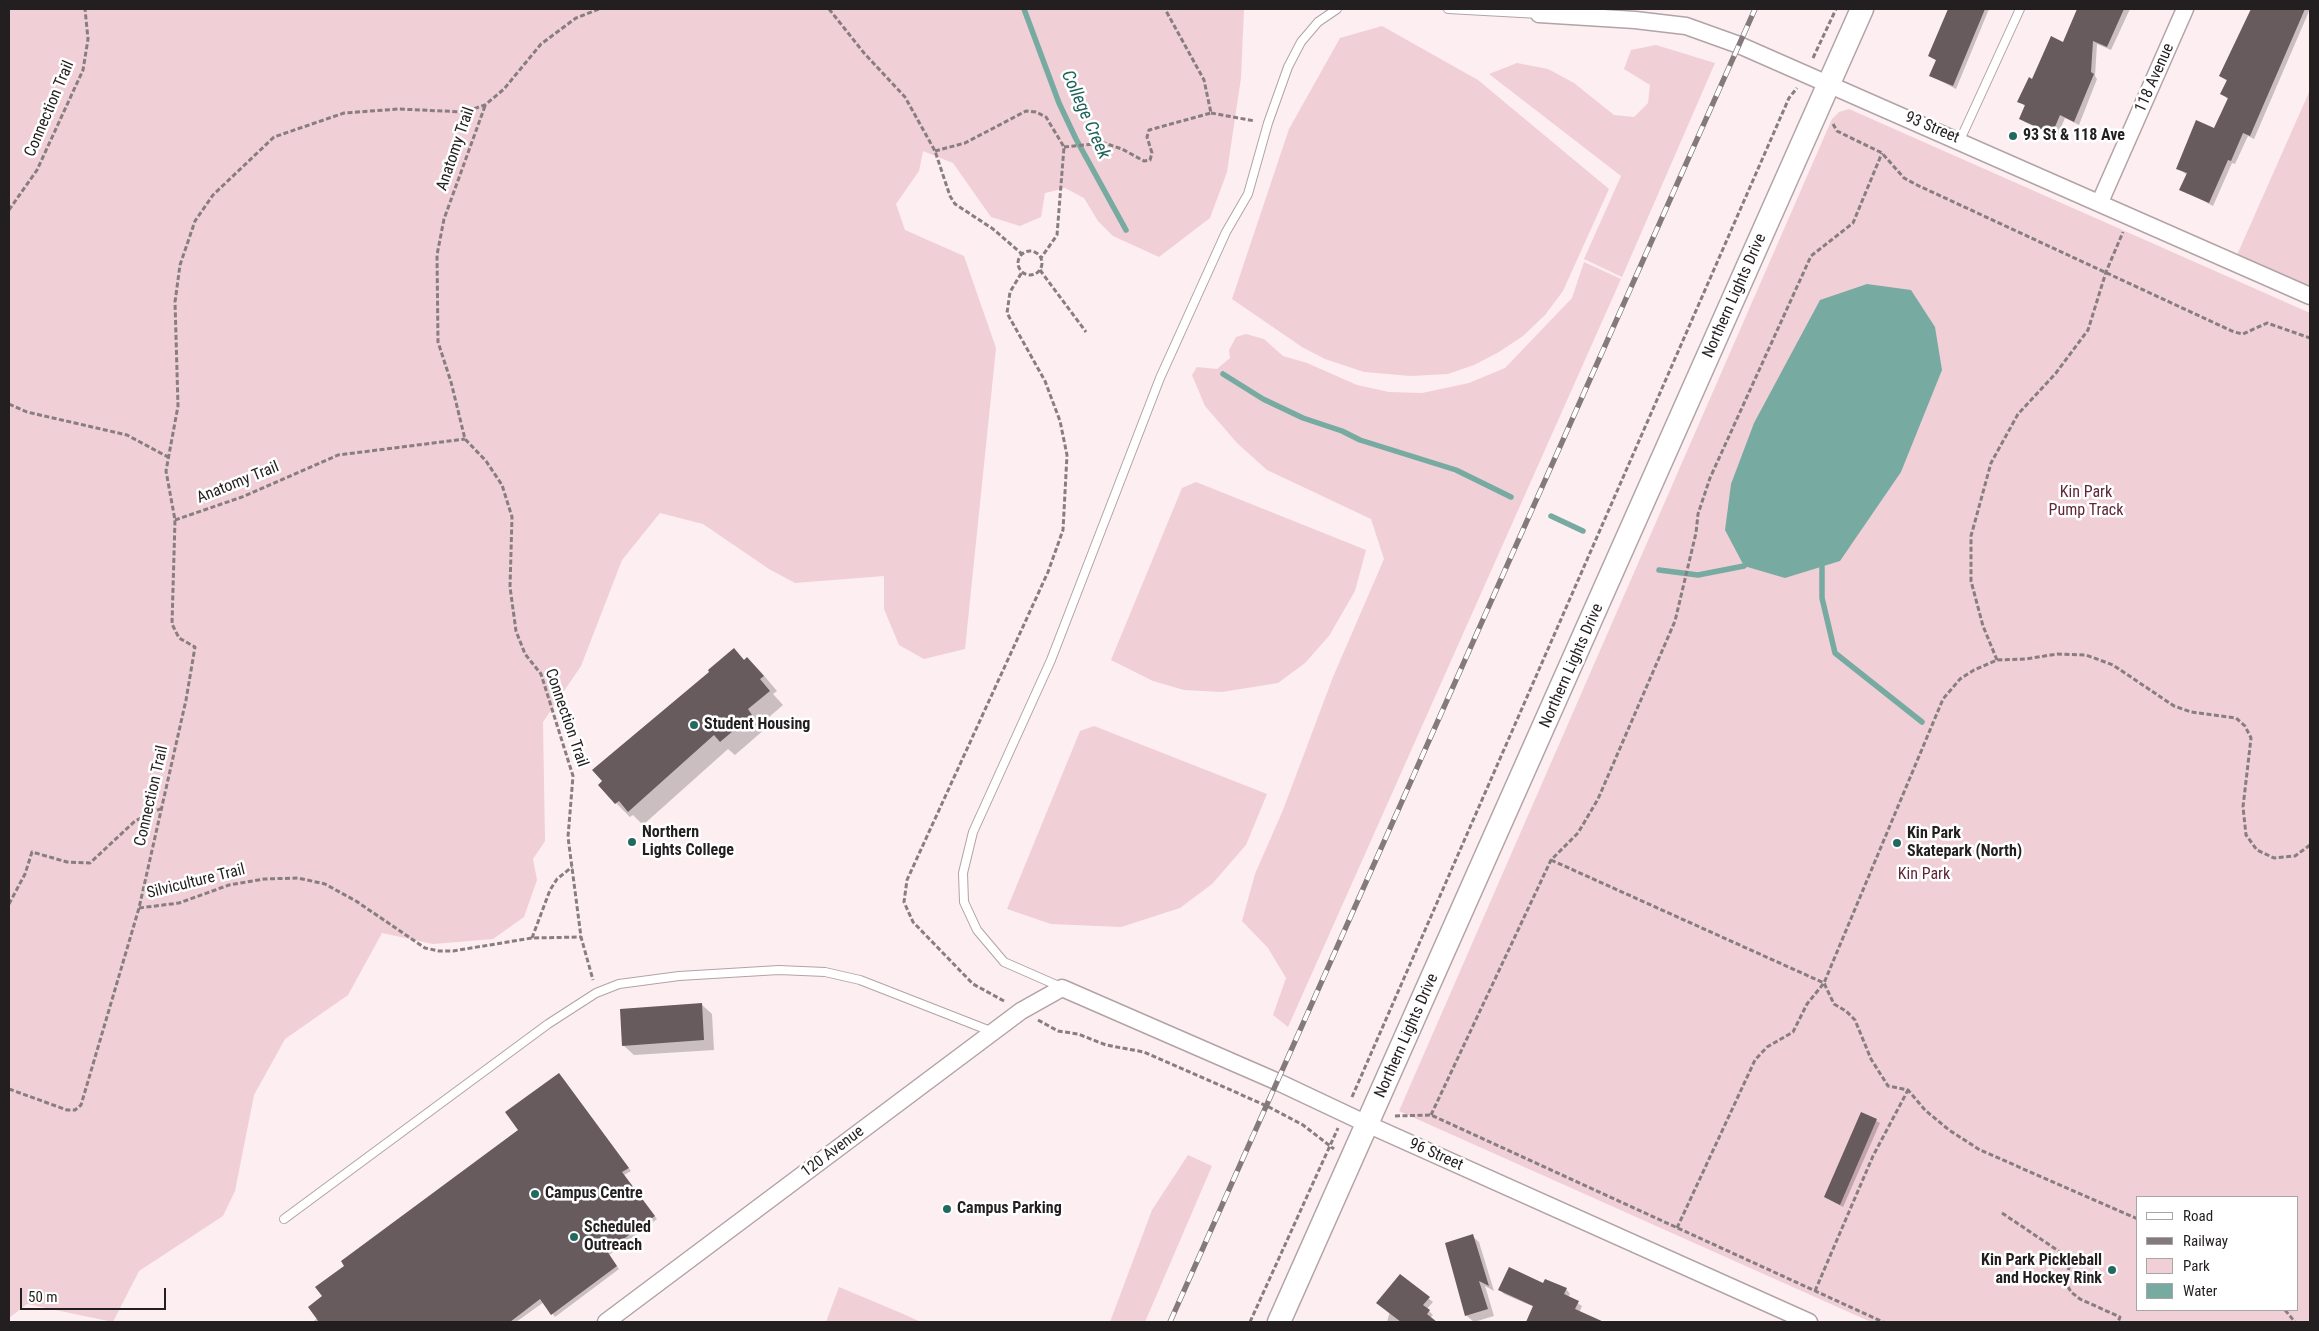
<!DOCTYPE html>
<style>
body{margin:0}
#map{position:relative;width:2319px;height:1331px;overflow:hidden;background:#fdeef1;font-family:"Roboto Condensed",sans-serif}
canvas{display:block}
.frame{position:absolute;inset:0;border:10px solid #231e1f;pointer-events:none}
.legend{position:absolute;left:2136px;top:1196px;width:162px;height:115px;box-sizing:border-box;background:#fff;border:1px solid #a7a5a5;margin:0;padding:6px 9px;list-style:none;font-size:15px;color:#231e1f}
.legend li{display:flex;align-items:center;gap:10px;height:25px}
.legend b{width:25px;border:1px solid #a7a5a5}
.scale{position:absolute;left:20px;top:1288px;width:146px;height:22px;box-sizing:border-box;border:2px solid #231e1f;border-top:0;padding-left:6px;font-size:15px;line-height:18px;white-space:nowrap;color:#231e1f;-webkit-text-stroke:4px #fff;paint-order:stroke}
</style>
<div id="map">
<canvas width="2319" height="1331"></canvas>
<div class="frame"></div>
<ul class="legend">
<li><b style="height:6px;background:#fff"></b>Road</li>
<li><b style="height:6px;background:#847a7c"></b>Railway</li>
<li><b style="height:14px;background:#f1cfd7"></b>Park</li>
<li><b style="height:14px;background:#77aba2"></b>Water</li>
</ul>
<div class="scale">50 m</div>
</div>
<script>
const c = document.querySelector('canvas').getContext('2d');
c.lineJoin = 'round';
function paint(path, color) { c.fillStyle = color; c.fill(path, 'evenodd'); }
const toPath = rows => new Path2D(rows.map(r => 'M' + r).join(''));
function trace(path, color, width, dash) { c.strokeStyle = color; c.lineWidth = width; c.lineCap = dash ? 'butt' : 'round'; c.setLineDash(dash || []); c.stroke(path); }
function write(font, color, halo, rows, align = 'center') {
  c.font = font + ' "Roboto Condensed",sans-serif'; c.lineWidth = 5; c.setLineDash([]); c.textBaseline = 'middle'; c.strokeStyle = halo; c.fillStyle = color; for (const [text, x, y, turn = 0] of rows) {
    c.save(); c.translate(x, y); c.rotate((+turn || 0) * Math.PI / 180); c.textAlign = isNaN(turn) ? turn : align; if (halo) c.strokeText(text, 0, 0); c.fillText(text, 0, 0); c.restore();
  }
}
const green = toPath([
 [9,9,1244,9,1241,78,1227,172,1210,218,1159,257,1113,236,1098,221,1084,198,1065,188,1045,193,1041,217,1020,226,991,217,953,163,923,151,919,171,896,204,905,230,964,256,996,348,965,649,924,659,899,645,884,609,884,576,795,583,769,569,703,524,660,513,622,560,581,666,543,722,545,841,533,859,537,880,524,917,493,939,433,944,382,933,348,995,285,1039,254,1095,235,1191,223,1216,139,1271,113,1322,27,1304,9,1318],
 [1382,26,1478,80,1609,189,1563,291,1545,315,1523,336,1499,352,1474,365,1448,374,1411,376,1364,372,1325,359,1302,347,1232,299,1289,129,1340,38],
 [1656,45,1715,63,1622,277,1584,259,1621,176,1489,74,1517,63,1548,69,1574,83,1614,115,1634,117,1648,103,1650,85,1624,69,1631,50],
 [2310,90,2310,287,2237,255],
 [1849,109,2310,313,2310,1322,1871,1322,1399,1111,1832,119,1839,112],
 [2138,1197,2298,1197,2298,1310,2138,1310],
 [1584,262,1621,279,1288,1027,1273,1015,1286,978,1268,948,1242,921,1255,874,1283,810,1333,677,1384,559,1371,519,1267,470,1237,443,1205,406,1192,375,1197,367,1217,369,1230,358,1229,350,1236,337,1246,334,1264,339,1283,356,1307,363,1357,385,1389,392,1422,393,1469,383,1505,368,1572,298],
 [1196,482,1366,550,1355,591,1329,636,1305,663,1278,683,1222,692,1184,690,1153,681,1111,660,1182,488],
 [1094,726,1267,794,1246,845,1212,884,1180,908,1121,927,1051,924,1007,909,1080,731],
 [1188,1155,1212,1166,1145,1322,1110,1322,1152,1210],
 [839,1287,901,1313,921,1322,826,1322]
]);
const water = toPath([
 [1867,284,1911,290,1935,327,1942,370,1901,472,1840,561,1785,578,1744,566,1725,530,1731,484,1754,423,1820,300]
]);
const shadow = toPath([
 [1951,9,1989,9,1956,89,1931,76,1937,61,1929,56],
 [2084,9,2130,9,2111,50,2097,44,2095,76,2097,79,2079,125,2065,118,2057,137,2025,122,2021,118,2026,107,2019,101,2063,43],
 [2251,9,2310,9,2254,139,2248,136,2235,164,2232,163,2213,206,2181,189,2187,175,2178,168,2215,130,2229,100,2222,94,2227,81,2220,76],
 [734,650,744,660,747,658,761,672,777,691,773,694,783,705,761,724,765,729,735,755,728,749,643,825,633,815,630,817,616,803,711,672],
 [701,1004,712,1014,714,1050,634,1055,623,1045],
 [562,1077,631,1171,624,1175,657,1219,609,1255,619,1269,555,1317,544,1302,516,1322,313,1322,520,1130],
 [1862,1113,1880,1123,1843,1207,1825,1197],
 [1472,1236,1479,1242,1494,1291,1485,1286,1494,1316,1474,1322,1467,1316,1447,1244],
 [1400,1275,1433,1302,1427,1309,1433,1315,1430,1318,1435,1322,1387,1322],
 [1544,1285,1566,1289,1570,1294,1568,1297,1582,1306,1579,1313,1601,1322,1527,1322,1534,1307,1504,1294,1500,1290]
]);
const stream = toPath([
 [1024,9,1059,103,1076,139,1126,230],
 [1223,374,1263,399,1303,418,1342,431,1360,440,1456,470,1511,497],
 [1551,516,1583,531],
 [1822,567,1822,598,1835,653,1922,722],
 [1659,570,1698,575,1744,566]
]);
const building = toPath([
 [1948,9,1985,9,1953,86,1929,76,1936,60,1928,56],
 [2077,9,2124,9,2107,47,2093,41,2091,72,2094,74,2074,122,2060,115,2052,134,2019,119,2025,105,2017,102,2029,77,2032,79,2051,36,2063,42],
 [2251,9,2305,9,2250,136,2243,133,2231,161,2228,160,2209,203,2179,190,2187,173,2176,169,2196,120,2214,128,2228,98,2220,94,2227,80,2219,76],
 [734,648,744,660,747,657,764,676,760,679,770,691,748,709,752,715,720,742,714,735,628,812,619,801,615,804,598,785,602,781,592,770,709,672,708,670],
 [702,1003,704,1040,622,1046,620,1009],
 [559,1073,629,1168,622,1172,655,1216,607,1251,617,1266,551,1315,540,1299,510,1322,319,1322,308,1307,322,1296,315,1287,344,1266,341,1261,518,1130,505,1112],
 [1861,1112,1877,1119,1840,1205,1824,1197],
 [1473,1234,1489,1286,1479,1281,1488,1309,1465,1316,1445,1243],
 [1509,1267,1543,1283,1545,1279,1567,1288,1564,1294,1579,1301,1575,1309,1604,1322,1526,1322,1533,1306,1498,1290],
 [1400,1274,1430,1297,1423,1305,1430,1310,1427,1314,1437,1322,1401,1322,1376,1303]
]);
const path = toPath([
 [829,9,864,53,905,97,935,151,950,196,955,204,993,229,1022,254],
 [1813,58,1836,9],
 [485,106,444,219,437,255,438,342,451,382,465,439,486,461,502,485,512,517,510,587,516,631,525,654,541,674,573,776,568,837,581,937,593,980],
 [1211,113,1255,121],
 [1833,124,1837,131,1882,153,1904,178,1917,185,2234,332,2243,334,2267,323,2310,338],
 [1064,147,1104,143,1122,149,1144,161,1150,160,1152,153,1147,137,1149,130,1211,113,1204,80,1165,9],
 [935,151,965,143,1026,111,1036,112,1046,117,1064,147,1057,235,1041,258],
 [9,210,37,170,83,70,88,39,85,9],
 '1018 263a12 12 0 1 1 24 0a12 12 0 1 1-24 0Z',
 [1040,270,1086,332],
 [9,404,27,412,127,435,168,457],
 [175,520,242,497,338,455,465,439],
 [1997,660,1983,626,1971,581,1971,536,1991,463,2018,414,2056,373,2088,330,2106,272,2123,232],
 [1551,860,1824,983,1834,1004,1846,1011,1855,1020,1871,1059,1888,1086,1908,1090,1925,1110,1949,1130,1980,1150,2138,1219],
 [9,904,25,874,32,852,67,862,90,863,135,821,162,808],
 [139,908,179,903,229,885,264,879,298,878,325,884,356,901,425,948,439,951,453,951,532,938,581,937],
 [532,938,550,890,557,879,572,867],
 [1004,1001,973,984,913,922,904,902,907,880,1048,572,1063,530,1067,455,1060,421,1045,381,1007,313,1010,292,1022,272],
 [1038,1020,1058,1031,1078,1034,1106,1045,1144,1052,1267,1106,1303,1125,1334,1149],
 [9,1089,67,1110,75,1110,81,1105,139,908,186,700,195,647,179,638,172,624,175,520,166,471,178,406,175,302,180,265,195,221,213,195,274,137,344,113,399,109,464,112,485,105,504,89,541,44,576,18,599,9],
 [1352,1097,1789,98,1797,88],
 [1431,1115,1551,860,1578,833,1598,799,1675,621,1696,533,1698,514,1710,478,1811,256,1853,223,1882,153],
 [1395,1116,1431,1115,1883,1322],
 [2002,1213,2072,1260,2067,1273,2066,1283,2071,1292,2080,1299,2120,1317,2118,1322],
 [1677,1228,1755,1060,1767,1047,1793,1032,1807,1004,1824,983,1943,699,1960,679,1974,670,1997,660,2026,659,2057,654,2086,655,2113,665,2174,706,2191,712,2236,718,2245,726,2251,738,2243,807,2246,835,2257,850,2274,858,2295,856,2310,845],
 [1815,1291,1873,1156,1908,1090],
 [2285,1310,2295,1322],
 [1250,1322,1338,1128]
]);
const lane = toPath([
 [1448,9,1539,14],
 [1960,140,2020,9],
 [1061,987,1004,962,977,930,964,902,963,873,973,832,1051,660,1160,378,1226,232,1248,194,1268,123,1288,67,1301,42,1318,22,1337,9],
 [284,1219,548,1024,596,993,619,984,679,976,779,970,825,972,860,980,993,1032]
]);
const street = toPath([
 [1541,9,1539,14,1635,20,1686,26,1739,45,2310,296],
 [2100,202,2185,9],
 [606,1322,1021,1011,1062,988,1278,1082,1367,1124,1809,1322]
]);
const secondary = toPath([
 [1279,1322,1862,9]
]);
const rail = toPath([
 [1170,1322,1755,9]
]);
const markers = [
 [2013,136,5,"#226a61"],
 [694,725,5,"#226a61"],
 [632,842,5,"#226a61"],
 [1897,843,5,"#226a61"],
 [535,1194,5,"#226a61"],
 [947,1209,5,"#226a61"],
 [574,1237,5,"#226a61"],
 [2112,1270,5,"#226a61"]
];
const streetNames = [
 ["118 Avenue",2155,78,-66],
 ["Connection Trail",50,109,-67],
 ["93 Street",1932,128,23],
 ["Anatomy Trail",456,149,-71],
 ["Northern Lights Drive",1735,296,-66],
 ["Anatomy Trail",238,483,-22],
 ["Northern Lights Drive",1572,666,-66],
 ["Connection Trail",566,718,71],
 ["Connection Trail",152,796,-77],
 ["Silviculture Trail",196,882,-14],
 ["Northern Lights Drive",1407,1036,-66],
 ["120 Avenue",833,1152,-37],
 ["96 Street",1436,1155,24]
];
const poiNames = [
 ["93 St & 118 Ave",2023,136],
 ["Student Housing",704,725],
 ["Northern",642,833],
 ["Lights College",642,851],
 ["Kin Park",1907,834],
 ["Skatepark (North)",1907,852],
 ["Campus Centre",545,1194],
 ["Campus Parking",957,1209],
 ["Scheduled",584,1228],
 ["Outreach",584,1246],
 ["Kin Park Pickleball",2102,1261,"right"],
 ["and Hockey Rink",2102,1279,"right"]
];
const parkNames = [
 ["Kin Park",2086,493],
 ["Pump Track",2086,511],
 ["Kin Park",1924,875]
];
const waterNames = [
 ["College Creek",1085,115,66]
];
paint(green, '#f1cfd7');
paint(water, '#77aba2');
paint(shadow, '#0003');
trace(stream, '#77aba2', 5.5);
paint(building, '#675b5e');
trace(lane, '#b1a3a6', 10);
trace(street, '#b1a3a6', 19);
trace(secondary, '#b1a3a6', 25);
trace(path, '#877e80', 3, [5, 2.5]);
trace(lane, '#fff', 8);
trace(street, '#fff', 16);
trace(secondary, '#fff', 22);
trace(rail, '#847a7c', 5.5);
trace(rail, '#fff', 4, [11]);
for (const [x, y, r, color] of markers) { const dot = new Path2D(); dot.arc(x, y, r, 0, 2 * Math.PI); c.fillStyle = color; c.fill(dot); trace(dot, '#fff', 2); }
write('16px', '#231e1f', '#fff', streetNames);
write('bold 16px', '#231e1f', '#fff', poiNames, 'left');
write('16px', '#602639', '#fff', parkNames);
write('italic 18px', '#1e635a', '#fff', waterNames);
</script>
